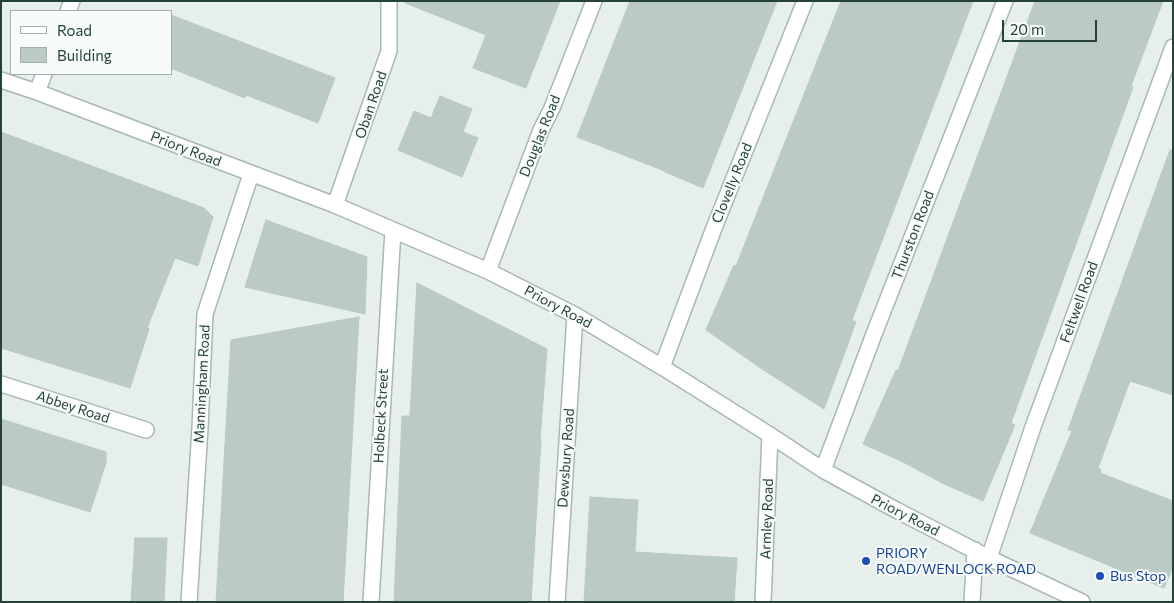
<!DOCTYPE html>
<style>
body{margin:0}
#map{position:relative;width:1174px;height:603px;overflow:hidden;background:#e6efeb;font-family:Commissioner,sans-serif}
canvas{display:block}
.frame{position:absolute;inset:0;border:2px solid #24423a;pointer-events:none}
.legend{position:absolute;left:10px;top:10px;width:162px;height:65px;box-sizing:border-box;background:#f7fbf9;border:1px solid #a3b1ad;margin:0;padding:6px 9px;list-style:none;font-size:15px;color:#24423a}
.legend li{display:flex;align-items:center;gap:10px;height:25px}
.legend b{width:25px;border:1px solid #a3b1ad}
.scale{position:absolute;left:1002px;top:20px;width:95px;height:22px;box-sizing:border-box;border:2px solid #24423a;border-top:0;padding-left:6px;font-size:15px;line-height:18px;white-space:nowrap;color:#24423a;-webkit-text-stroke:4px #f7fbf9;paint-order:stroke}
</style>
<div id="map">
<canvas width="1174" height="603"></canvas>
<div class="frame"></div>
<ul class="legend">
<li><b style="height:6px;background:#fff"></b>Road</li>
<li><b style="height:14px;background:#bbcac4"></b>Building</li>
</ul>
<div class="scale">20 m</div>
</div>
<script>
const c = document.querySelector('canvas').getContext('2d');
c.lineJoin = 'round';
function paint(path, color) { c.fillStyle = color; c.fill(path, 'evenodd'); }
const toPath = rows => new Path2D(rows.map(r => 'M' + r).join(''));
function trace(path, color, width, dash) { c.strokeStyle = color; c.lineWidth = width; c.lineCap = dash ? 'butt' : 'round'; c.setLineDash(dash || []); c.stroke(path); }
function write(font, color, halo, rows, align = 'center') {
  c.font = font + ' Commissioner,sans-serif'; c.lineWidth = 4; c.setLineDash([]); c.textBaseline = 'middle'; c.strokeStyle = halo; c.fillStyle = color; for (const [text, x, y, turn = 0] of rows) {
    c.save(); c.translate(x, y); c.rotate((+turn || 0) * Math.PI / 180); c.textAlign = isNaN(turn) ? turn : align; if (halo) c.strokeText(text, 0, 0); c.fillText(text, 0, 0); c.restore();
  }
}
const building = toPath([
 [406,1,560,1,526,88,473,68,486,35,405,3,406,1],
 [630,1,777,1,703,188,665,172,665,171,577,137,630,1],
 [841,1,973,1,852,320,856,322,824,409,759,367,706,330,734,265,736,266,841,1],
 [1035,1,1163,1,1131,86,1133,87,1011,423,1015,425,983,501,944,484,903,462,863,444,896,370,898,371,1035,1],
 [171,15,335,78,318,123,246,95,245,98,171,68,171,15],
 [440,96,472,109,463,132,478,138,462,177,398,150,414,111,431,118,440,96],
 [1,132,204,208,213,217,198,266,175,258,147,328,149,329,130,388,1,348,1,132],
 [1170,150,1173,151,1173,395,1130,381,1098,468,1101,470,1100,473,1173,501,1173,567,1164,588,1030,533,1072,431,1068,430,1170,150],
 [266,220,367,257,365,314,245,287,266,220],
 [417,283,547,349,540,440,541,440,531,602,394,602,402,416,410,416,417,283],
 [359,317,343,602,216,602,231,340,359,317],
 [1,419,106,452,106,463,90,512,1,484,1,419],
 [590,497,638,500,635,552,737,558,734,602,584,602,590,497],
 [135,538,167,538,164,602,131,602,135,538]
]);
const minor = toPath([
 [68,11,72,1],
 [1,80,37,92,335,205,488,271,575,315,662,367,770,435,823,470,898,511,989,558,1082,602],
 [37,92,44,74],
 [335,205,389,51,389,1],
 [488,271,541,130,552,108,594,1],
 [662,367,714,228,805,1],
 [1,384,146,430],
 [823,470,874,334,1005,1],
 [989,558,1033,427,1173,47],
 [189,602,200,428,205,314,251,174],
 [371,602,393,230],
 [557,602,575,315],
 [763,602,770,435],
 [972,602,975,550]
]);
const markers = [
 [866,561,5,"#1a4fb4"],
 [1100,576,5,"#1a4fb4"]
];
const streetNames = [
 ["Oban Road",371,105,-71],
 ["Douglas Road",540,136,-68],
 ["Priory Road",186,149,21],
 ["Clovelly Road",732,183,-68],
 ["Thurston Road",913,235,-69],
 ["Feltwell Road",1079,302,-70],
 ["Priory Road",558,307,28],
 ["Manningham Road",202,384,-87],
 ["Abbey Road",73,407,18],
 ["Holbeck Street",381,416,-87],
 ["Dewsbury Road",566,458,-86],
 ["Priory Road",905,515,27],
 ["Armley Road",767,519,-88]
];
const transitNames = [
 ["PRIORY",876,553],
 ["ROAD/WENLOCK ROAD",876,569],
 ["Bus Stop",1110,576]
];
paint(building, '#bbcac4');
trace(building, '#b8c9c2', 1);
trace(minor, '#a8b8b2', 18);
trace(minor, '#fff', 15);
for (const [x, y, r, color] of markers) { const dot = new Path2D(); dot.arc(x, y, r, 0, 2 * Math.PI); c.fillStyle = color; c.fill(dot); trace(dot, '#f7fbf9', 2); }
write('14px', '#24423a', '#f7fbf9', streetNames);
write('14px', '#164399', '#f7fbf9', transitNames, 'left');
</script>
